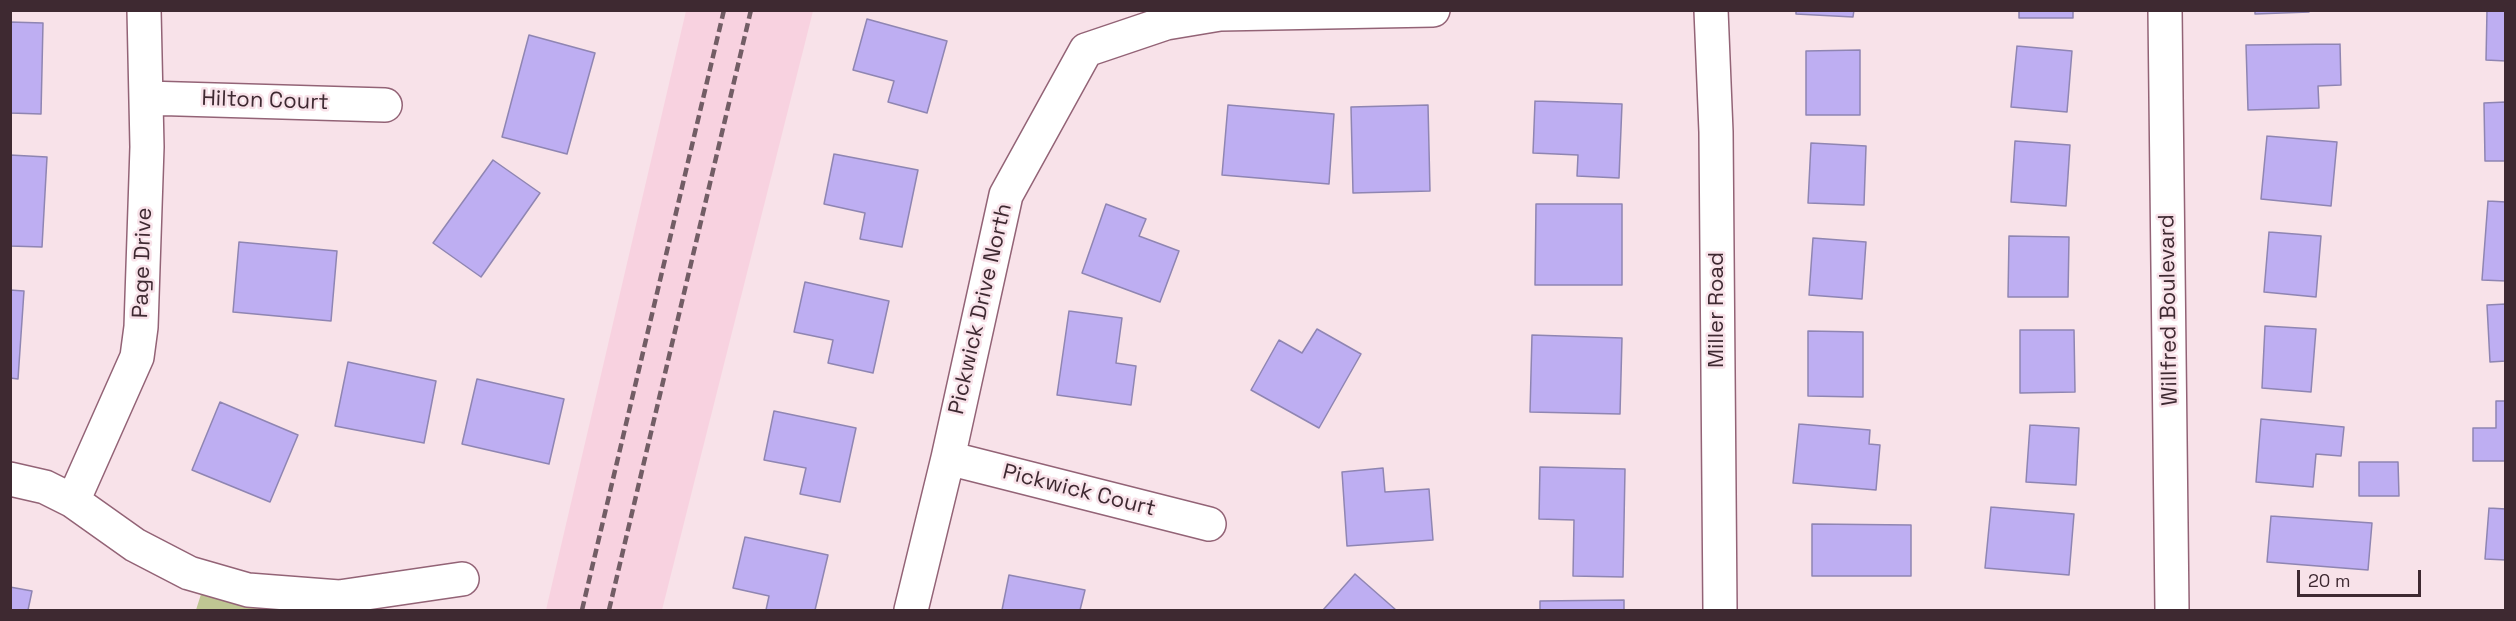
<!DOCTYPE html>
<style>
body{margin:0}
#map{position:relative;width:2516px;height:621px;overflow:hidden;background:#f8e2e9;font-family:"Space Grotesk",sans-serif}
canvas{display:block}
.frame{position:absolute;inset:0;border:12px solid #3e2931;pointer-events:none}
.scale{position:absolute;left:2297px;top:570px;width:124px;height:27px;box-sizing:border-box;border:3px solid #3e2931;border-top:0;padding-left:8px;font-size:18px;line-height:21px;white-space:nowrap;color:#3e2931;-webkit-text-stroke:4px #f8e2e9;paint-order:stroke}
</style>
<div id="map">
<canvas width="2516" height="621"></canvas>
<div class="frame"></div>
<div class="scale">20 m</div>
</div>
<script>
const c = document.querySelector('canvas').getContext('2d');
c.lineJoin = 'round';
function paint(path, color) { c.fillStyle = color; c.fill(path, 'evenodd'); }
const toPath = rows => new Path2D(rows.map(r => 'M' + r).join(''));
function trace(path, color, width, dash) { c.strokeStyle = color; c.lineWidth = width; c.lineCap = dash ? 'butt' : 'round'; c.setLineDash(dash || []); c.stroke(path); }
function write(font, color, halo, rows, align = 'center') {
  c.font = font + ' "Space Grotesk",sans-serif'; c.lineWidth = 5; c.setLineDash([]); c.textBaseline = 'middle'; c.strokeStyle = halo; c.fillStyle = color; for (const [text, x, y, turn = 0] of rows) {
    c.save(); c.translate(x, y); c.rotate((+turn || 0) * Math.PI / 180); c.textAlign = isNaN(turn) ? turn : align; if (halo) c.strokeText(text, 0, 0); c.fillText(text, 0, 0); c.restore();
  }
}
const built = toPath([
 [686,11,813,11,662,610,546,610]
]);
const green = toPath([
 [202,591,230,601,264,608,264,610,196,610]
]);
const building = toPath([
 [1796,10,1854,10,1853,17,1796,14,1796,10],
 [2019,10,2073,10,2073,18,2019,18,2019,10],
 [2255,10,2309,10,2309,12,2255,14,2255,10],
 [2487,10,2506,10,2506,61,2486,60,2487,10],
 [867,19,947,41,927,113,888,102,894,81,853,70,867,19],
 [10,22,43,23,41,114,10,113,10,22],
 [529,35,595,53,567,154,502,137,529,35],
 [2340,44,2341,85,2318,86,2319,108,2248,110,2246,45,2340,44],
 [2017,46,2072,51,2067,112,2011,107,2017,46],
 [1860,50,1860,115,1806,115,1806,51,1860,50],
 [1535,101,1622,104,1619,178,1577,176,1578,155,1533,153,1535,101],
 [2506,102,2506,161,2485,161,2484,103,2506,102],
 [1228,105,1334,114,1329,184,1222,175,1228,105],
 [1428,105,1430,191,1353,193,1351,107,1428,105],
 [2267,136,2337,142,2331,206,2261,199,2267,136],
 [2015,141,2070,145,2066,206,2011,202,2015,141],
 [1811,143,1866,146,1864,205,1808,203,1811,143],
 [834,154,918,170,902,247,860,239,865,213,824,204,834,154],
 [10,155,47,157,42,247,10,246,10,155],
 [493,160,540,193,481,277,433,243,493,160],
 [2488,201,2506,202,2506,281,2482,280,2488,201],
 [1106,204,1146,219,1139,236,1179,251,1160,302,1082,273,1106,204],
 [1536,204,1622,204,1622,285,1535,285,1536,204],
 [2269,232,2321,236,2316,297,2264,292,2269,232],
 [2009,236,2069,237,2068,297,2008,297,2009,236],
 [1813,238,1866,242,1862,299,1809,295,1813,238],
 [239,242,337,251,331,321,233,312,239,242],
 [805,282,889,301,873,373,828,363,833,340,794,332,805,282],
 [10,290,24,291,18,379,10,378,10,290],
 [2506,304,2506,361,2490,362,2487,305,2506,304],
 [1069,311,1122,318,1116,363,1136,366,1131,405,1057,395,1069,311],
 [2265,326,2316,329,2311,392,2262,388,2265,326],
 [1317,329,1361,354,1319,428,1251,390,1279,340,1302,353,1317,329],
 [2020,330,2074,330,2075,392,2020,393,2020,330],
 [1808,331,1863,332,1863,397,1808,396,1808,331],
 [1532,335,1622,338,1620,414,1530,412,1532,335],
 [348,362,436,381,424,443,335,426,348,362],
 [477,379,564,399,549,464,462,444,477,379],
 [2496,401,2506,401,2506,461,2473,461,2473,428,2496,428,2496,401],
 [220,402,298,435,270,502,192,470,220,402],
 [774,411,856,428,840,502,800,494,806,468,764,460,774,411],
 [2261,419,2344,427,2341,456,2316,454,2313,487,2256,482,2261,419],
 [1799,424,1870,430,1869,444,1880,445,1876,490,1793,483,1799,424],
 [2030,425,2079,428,2076,485,2026,482,2030,425],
 [2359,462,2398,462,2399,496,2359,496,2359,462],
 [1540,467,1625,469,1623,577,1573,576,1574,520,1539,519,1540,467],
 [1383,468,1385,492,1429,489,1433,540,1347,546,1342,472,1383,468],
 [1991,507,2074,514,2069,575,1985,568,1991,507],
 [2489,508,2506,509,2506,560,2485,559,2489,508],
 [2271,516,2372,523,2368,570,2267,562,2271,516],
 [1812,524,1911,525,1911,576,1812,576,1812,524],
 [745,537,828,555,815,610,766,610,769,596,733,588,745,537],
 [1355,574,1396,610,1323,610,1355,574],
 [1009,575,1085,590,1080,610,1002,610,1009,575],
 [10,587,32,591,28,610,10,610,10,587],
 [1624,600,1624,610,1540,610,1540,601,1624,600]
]);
const street = toPath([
 [1711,10,1716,132,1720,610],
 [2165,10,2172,610],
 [146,98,385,105],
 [948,458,1209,524],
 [10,479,45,487,73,501,135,545,189,573,248,590,339,597,462,579],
 [73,501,137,357,141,327,147,147,144,10],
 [911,610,948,458,1006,195,1086,50,1166,23,1220,14,1433,10]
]);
const rail = toPath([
 [582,610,724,10],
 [609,610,751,10]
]);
const streetNames = [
 ["Hilton Court",265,101,2],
 ["Page Drive",143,263,-88],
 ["Pickwick Drive North",981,309,-77],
 ["Miller Road",1717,310,-90],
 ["Willfred Boulevard",2169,310,-91],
 ["Pickwick Court",1079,491,14]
];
paint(built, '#f8d2e0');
paint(green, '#bfc693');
paint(building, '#beaef2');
trace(building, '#8f85b2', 1.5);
trace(street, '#936376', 36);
trace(street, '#fff', 33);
trace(rail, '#725d65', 4.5, [9, 4.5]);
write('22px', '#3e2931', '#f8e2e9', streetNames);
</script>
